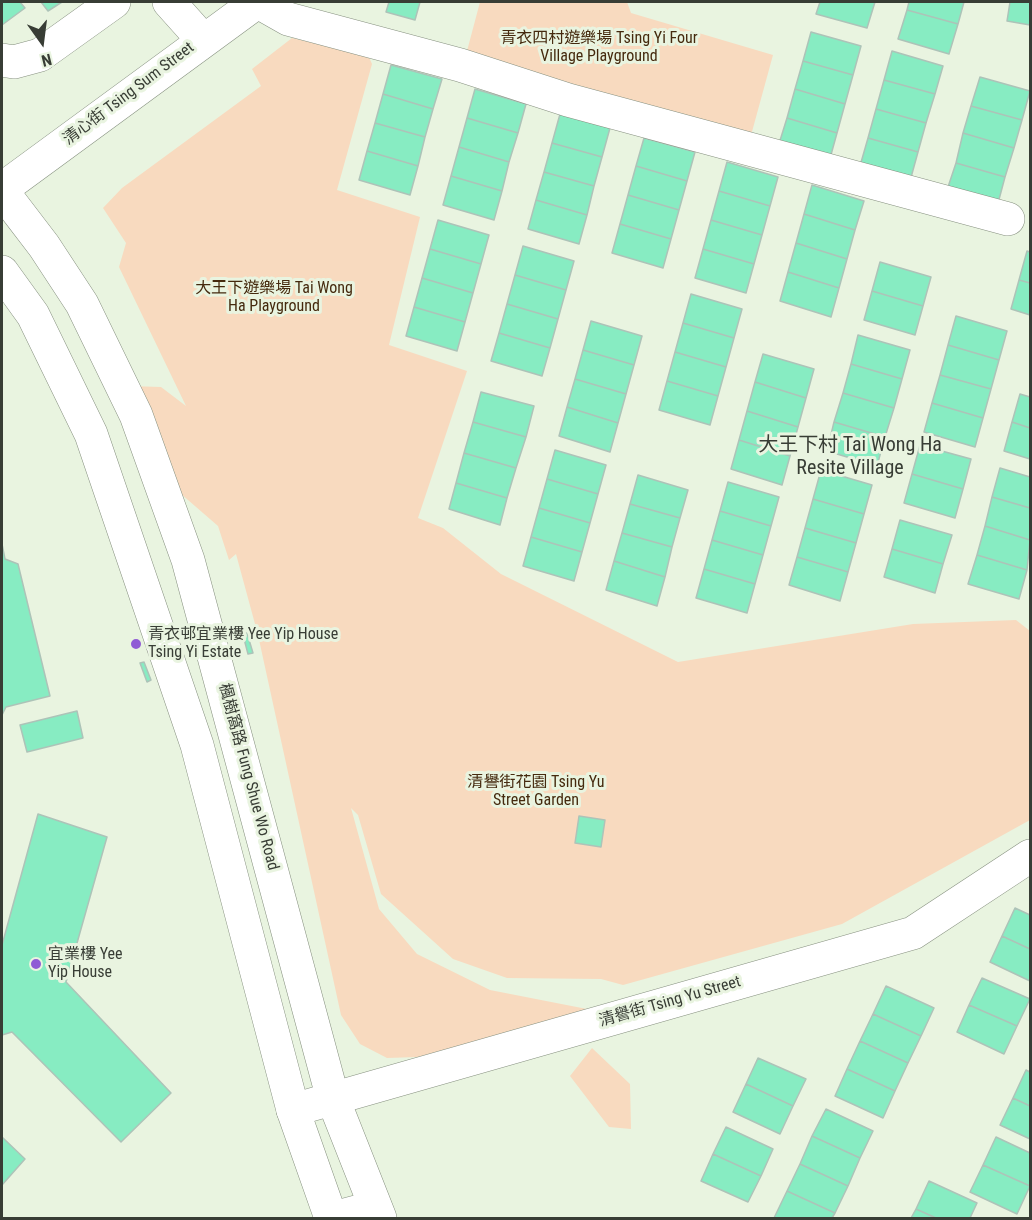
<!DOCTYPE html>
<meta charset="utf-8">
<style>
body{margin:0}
#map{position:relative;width:1032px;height:1220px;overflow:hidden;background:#e9f4e0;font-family:"Roboto Condensed",sans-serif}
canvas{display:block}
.frame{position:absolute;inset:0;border:3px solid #383d35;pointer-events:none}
.north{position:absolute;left:12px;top:12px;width:60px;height:60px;-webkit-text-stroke:4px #e9f4e0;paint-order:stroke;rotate:166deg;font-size:16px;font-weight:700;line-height:24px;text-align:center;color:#383d35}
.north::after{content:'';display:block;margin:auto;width:21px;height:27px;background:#383d35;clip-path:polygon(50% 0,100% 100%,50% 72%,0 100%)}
</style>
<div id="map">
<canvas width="1032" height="1220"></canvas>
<div class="frame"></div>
<div class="north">N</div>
</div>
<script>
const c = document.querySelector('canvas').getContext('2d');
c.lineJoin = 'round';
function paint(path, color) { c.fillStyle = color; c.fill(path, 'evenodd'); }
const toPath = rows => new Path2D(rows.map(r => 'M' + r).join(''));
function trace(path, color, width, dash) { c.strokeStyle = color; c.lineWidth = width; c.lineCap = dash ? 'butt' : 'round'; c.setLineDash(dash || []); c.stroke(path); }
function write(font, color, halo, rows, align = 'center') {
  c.font = font + ' "Roboto Condensed","Noto Sans TC",sans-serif'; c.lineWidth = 6; c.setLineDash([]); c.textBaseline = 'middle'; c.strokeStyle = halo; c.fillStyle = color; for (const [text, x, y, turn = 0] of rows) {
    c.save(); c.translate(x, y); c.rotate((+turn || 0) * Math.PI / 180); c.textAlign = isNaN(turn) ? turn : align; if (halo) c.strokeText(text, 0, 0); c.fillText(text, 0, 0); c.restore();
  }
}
const green = toPath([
 [480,2,627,2,631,13,773,55,750,139,615,102,467,51],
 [292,38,368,55,372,64,337,190,420,217,389,345,467,371,418,518,443,528,501,574,678,662,913,624,1016,620,1030,631,1030,820,842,924,623,985,601,979,507,978,453,959,381,894,358,815,351,808,379,909,417,954,490,990,592,1010,418,1057,387,1058,360,1044,341,1015,258,635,236,554,229,560,218,526,173,487,129,386,161,387,186,406,119,267,126,243,103,208,122,188,261,86,252,69],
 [592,1048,630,1084,631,1129,609,1127,570,1076]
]);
const building = toPath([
 [2,2,20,2,25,8,2,25,2,2],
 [41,2,62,2,48,11,41,2],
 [389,2,420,2,415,20,386,12,389,2],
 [820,2,875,2,867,28,816,14,820,2],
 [909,2,964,2,958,24,907,10,909,2],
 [1010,2,1030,2,1030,25,1007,21,1010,2],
 [907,10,958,24,949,54,898,39,907,10],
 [811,32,861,46,853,75,803,61,811,32],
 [892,51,943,66,935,94,884,80,892,51],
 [803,61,853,75,845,104,795,89,803,61],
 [391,65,442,79,433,109,383,94,391,65],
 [980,77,1030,91,1022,120,971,106,980,77],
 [884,80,935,94,926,123,876,109,884,80],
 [475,89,526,104,518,133,467,118,475,89],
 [795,89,845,104,837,133,787,118,795,89],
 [383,94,433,109,425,137,375,123,383,94],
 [971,106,1022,120,1014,148,963,133,971,106],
 [876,109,926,123,918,152,868,138,876,109],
 [560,114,610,128,602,157,552,143,560,114],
 [467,118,518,133,509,162,459,147,467,118],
 [787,118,837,133,829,162,778,147,787,118],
 [375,123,425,137,418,166,367,151,375,123],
 [963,133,1014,148,1005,177,956,163,963,133],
 [644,138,695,152,687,181,636,166,644,138],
 [868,138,918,152,910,181,860,166,868,138],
 [552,143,602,157,594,186,544,172,552,143],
 [459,147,509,162,502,191,451,176,459,147],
 [367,151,418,166,410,195,359,180,367,151],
 [727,162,778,177,770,206,719,191,727,162],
 [956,163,1005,177,997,207,946,193,956,163],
 [636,166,687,181,679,210,628,195,636,166],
 [544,172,594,186,587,215,536,200,544,172],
 [451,176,502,191,494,220,443,205,451,176],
 [812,185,864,201,855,230,804,214,812,185],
 [719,191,770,206,762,235,711,220,719,191],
 [628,195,679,210,671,239,620,224,628,195],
 [536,200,587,215,579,244,528,229,536,200],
 [804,214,855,230,847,259,796,243,804,214],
 [438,220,489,235,481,264,430,249,438,220],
 [711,220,762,235,754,264,703,249,711,220],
 [620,224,671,239,663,268,612,253,620,224],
 [796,243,847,259,839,288,788,272,796,243],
 [523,246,574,261,566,290,515,275,523,246],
 [430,249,481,264,473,293,422,278,430,249],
 [703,249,754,264,746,293,695,278,703,249],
 [1027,251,1030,252,1030,283,1019,280,1027,251],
 [880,262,931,277,923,306,872,291,880,262],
 [788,272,839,288,831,317,780,301,788,272],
 [515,275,566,290,558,319,507,304,515,275],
 [422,278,473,293,465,322,414,307,422,278],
 [1019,280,1030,283,1030,315,1011,309,1019,280],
 [872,291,923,306,915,335,864,320,872,291],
 [691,294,742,309,734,338,683,323,691,294],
 [507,304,558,319,550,348,499,333,507,304],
 [414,307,465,322,457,351,406,336,414,307],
 [956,316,1007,331,999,360,948,345,956,316],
 [591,321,642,336,634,365,583,350,591,321],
 [683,323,734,338,726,367,675,352,683,323],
 [499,333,550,348,542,376,491,361,499,333],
 [858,335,910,350,902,379,851,364,858,335],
 [948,345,999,360,991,389,940,375,948,345],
 [583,350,634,365,626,394,575,379,583,350],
 [675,352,726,367,718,396,667,381,675,352],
 [763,354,814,369,806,398,755,382,763,354],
 [851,364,902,379,894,408,843,393,851,364],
 [940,375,991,389,983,418,932,403,940,375],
 [575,379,626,394,618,423,567,407,575,379],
 [667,381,718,396,710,425,659,410,667,381],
 [755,382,806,398,798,427,747,411,755,382],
 [481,392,534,406,526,437,473,422,481,392],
 [843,393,894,408,885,437,834,422,843,393],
 [1020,394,1030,397,1030,428,1012,422,1020,394],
 [932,403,983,418,975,447,924,432,932,403],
 [567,407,618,423,610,452,559,436,567,407],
 [747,411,798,427,790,456,739,440,747,411],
 [473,422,526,437,516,468,464,453,473,422],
 [834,422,885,437,877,466,827,451,834,422],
 [1012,422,1030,428,1030,459,1004,451,1012,422],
 [739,440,790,456,782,485,731,469,739,440],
 [920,445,971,459,963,489,912,474,920,445],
 [555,450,606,465,598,494,547,479,555,450],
 [464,453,516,468,507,498,456,483,464,453],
 [1000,468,1030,477,1030,508,992,497,1000,468],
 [821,470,872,485,864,514,813,499,821,470],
 [912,474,963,489,955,518,904,503,912,474],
 [638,475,688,490,680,518,630,504,638,475],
 [547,479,598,494,590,523,539,508,547,479],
 [728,482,779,497,771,526,720,511,728,482],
 [456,483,507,498,500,525,449,509,456,483],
 [992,497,1030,508,1030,540,985,526,992,497],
 [813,499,864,514,856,543,805,528,813,499],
 [630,504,680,518,672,547,622,533,630,504],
 [539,508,590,523,582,552,531,537,539,508],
 [720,511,771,526,763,555,712,540,720,511],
 [900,520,952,535,943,564,892,549,900,520],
 [985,526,1030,540,1027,570,977,555,985,526],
 [805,528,856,543,848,572,797,557,805,528],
 [622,533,672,547,665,577,614,561,622,533],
 [531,537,582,552,574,581,523,566,531,537],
 [712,540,763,555,755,584,704,569,712,540],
 [2,544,5,559,18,564,50,696,6,707,2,715,2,544],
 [892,549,943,564,935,593,884,577,892,549],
 [977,555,1027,570,1019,599,968,584,977,555],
 [797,557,848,572,840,601,789,585,797,557],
 [614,561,665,577,657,606,606,590,614,561],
 [704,569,755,584,747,613,696,598,704,569],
 [247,633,253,653,248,654,243,635,247,633],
 [144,662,151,680,147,682,140,663,144,662],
 [77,711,83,738,27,752,20,725,77,711],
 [38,814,107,837,66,982,171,1093,121,1142,12,1032,2,1035,2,945,38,814],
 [579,816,605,820,601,847,575,843,579,816],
 [1015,908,1030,915,1030,949,1002,936,1015,908],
 [1002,936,1030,949,1030,981,990,962,1002,936],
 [982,978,1030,999,1017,1026,969,1005,982,978],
 [886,986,934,1008,921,1036,873,1014,886,986],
 [969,1005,1017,1026,1004,1054,957,1032,969,1005],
 [873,1014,921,1036,908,1063,860,1041,873,1014],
 [860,1041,908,1063,895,1091,847,1069,860,1041],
 [758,1058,806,1079,793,1106,746,1084,758,1058],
 [847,1069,895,1091,883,1118,835,1096,847,1069],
 [1026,1070,1030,1072,1030,1106,1013,1098,1026,1070],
 [746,1084,793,1106,780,1134,733,1112,746,1084],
 [1013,1098,1030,1106,1030,1139,1000,1125,1013,1098],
 [826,1109,873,1131,860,1158,812,1136,826,1109],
 [726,1127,773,1149,761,1176,713,1154,726,1127],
 [812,1136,860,1158,848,1186,800,1164,812,1136],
 [2,1137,25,1159,2,1185,2,1137],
 [996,1137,1030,1153,1030,1186,983,1165,996,1137],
 [713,1154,761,1176,748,1202,701,1181,713,1154],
 [800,1164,848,1186,835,1213,787,1191,800,1164],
 [983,1165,1030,1186,1017,1214,970,1192,983,1165],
 [929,1181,977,1203,970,1218,936,1218,916,1209,929,1181],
 [787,1191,835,1213,832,1218,774,1218,787,1191],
 [916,1209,936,1218,911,1218,916,1209]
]);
const minor = toPath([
 [169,2,203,40],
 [258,2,288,19,460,65,568,100,1008,219],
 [2,60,14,62,40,55,114,2],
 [2,189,257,2],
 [293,1110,913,933,1030,856],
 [334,1218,375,1207]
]);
const major = toPath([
 [2,191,44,246,82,304,136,415,188,560,333,1099,380,1218],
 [2,272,33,315,91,434,197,745,293,1110,331,1218]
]);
const markers = [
 [136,644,6,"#905cd5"],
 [36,964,6,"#905cd5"]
];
const parkNames = [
 ["青衣四村遊樂場 Tsing Yi Four",599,39],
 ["Village Playground",599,57],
 ["大王下遊樂場 Tai Wong",274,289],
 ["Ha Playground",274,307],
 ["清譽街花園 Tsing Yu",536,783],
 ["Street Garden",536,801]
];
const streetNames = [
 ["清心街 Tsing Sum Street",129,94,-37],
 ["楓樹窩路 Fung Shue Wo Road",248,777,75],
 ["清譽街 Tsing Yu Street",670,1002,-16]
];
const poiNames = [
 ["青衣邨宜業樓 Yee Yip House",148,635],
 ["Tsing Yi Estate",148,653],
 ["宜業樓 Yee",48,955],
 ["Yip House",48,973]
];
const quarterNames = [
 ["大王下村 Tai Wong Ha",850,446],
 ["Resite Village",850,469]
];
paint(green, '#f8dabf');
paint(building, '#87ecc2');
trace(building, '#adc3b8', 1.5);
trace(minor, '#879180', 34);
trace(major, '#879180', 34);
trace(minor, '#fff', 33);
trace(major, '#fff', 33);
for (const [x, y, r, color] of markers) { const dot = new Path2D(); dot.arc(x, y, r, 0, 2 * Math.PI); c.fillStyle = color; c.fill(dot); trace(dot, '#e9f4e0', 2); }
write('16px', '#452a0e', '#e9f4e0', parkNames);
write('16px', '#383d35', '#e9f4e0', streetNames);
write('16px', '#383d35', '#e9f4e0', poiNames, 'left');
write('20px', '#383d35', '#e9f4e0', quarterNames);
</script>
